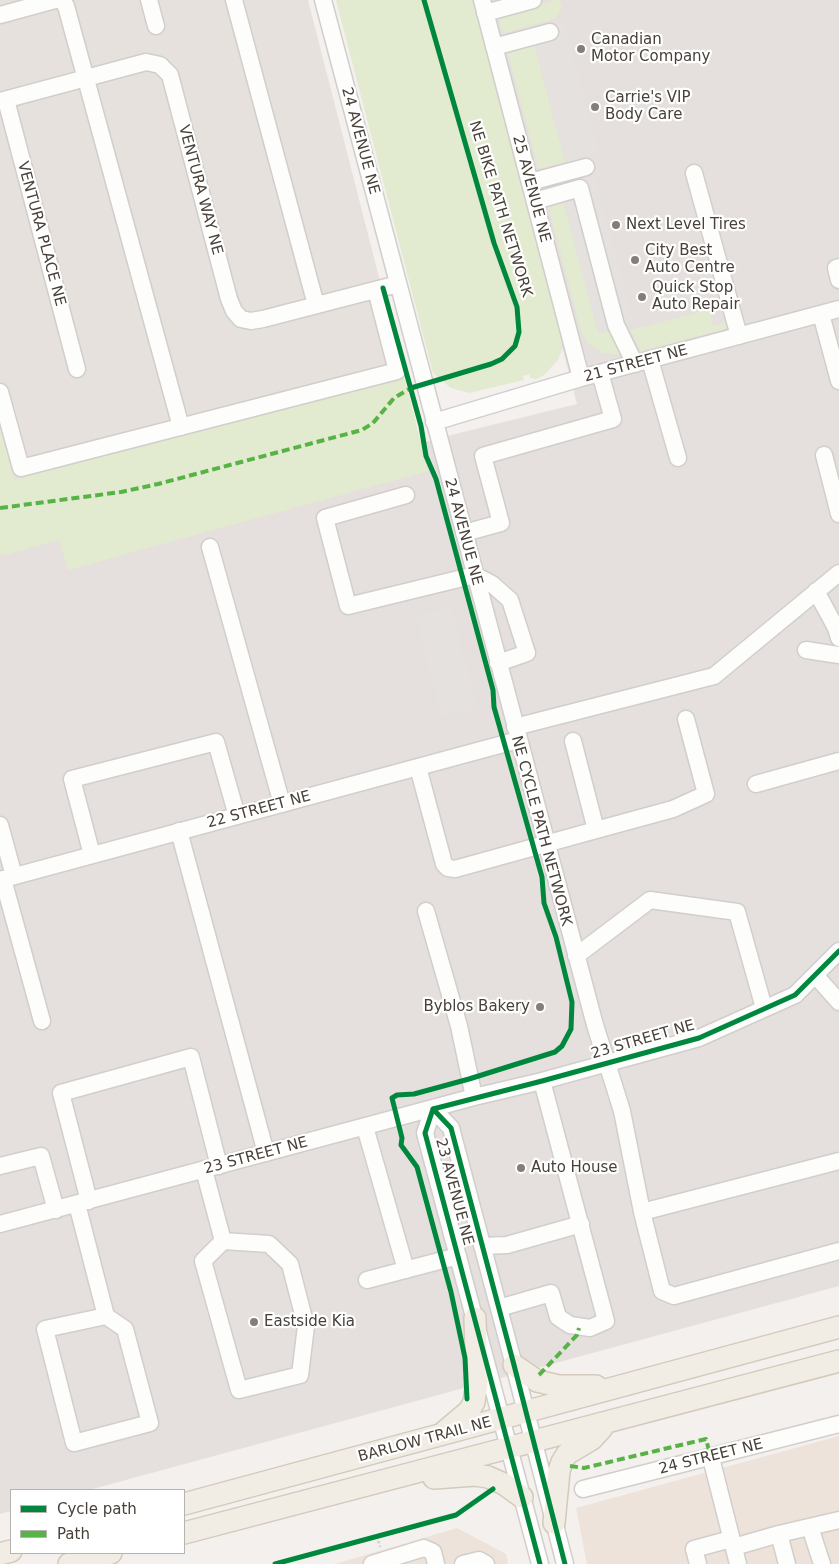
<!DOCTYPE html>
<style>
body{margin:0}
#map{position:relative;width:839px;height:1564px;overflow:hidden;background:#f3f0ed;font-family:"DejaVu Sans",sans-serif}
canvas{display:block}
.legend{position:absolute;left:10px;top:1489px;width:175px;height:65px;box-sizing:border-box;background:#fff;border:1px solid #b6b3b0;margin:0;padding:6px 9px;list-style:none;font-size:15px;color:#494139}
.legend li{display:flex;align-items:center;gap:10px;height:25px}
.legend b{width:25px;border:1px solid #b6b3b0}
</style>
<div id="map">
<canvas width="839" height="1564"></canvas>
<ul class="legend">
<li><b style="height:6px;background:#00873e"></b>Cycle path</li>
<li><b style="height:6px;background:#57b346"></b>Path</li>
</ul>
</div>
<script>
const c = document.querySelector('canvas').getContext('2d');
c.lineJoin = 'round';
function paint(path, color) { c.fillStyle = color; c.fill(path, 'evenodd'); }
const toPath = rows => new Path2D(rows.map(r => 'M' + r).join(''));
function trace(path, color, width, dash) { c.strokeStyle = color; c.lineWidth = width; c.lineCap = dash ? 'butt' : 'round'; c.setLineDash(dash || []); c.stroke(path); }
function write(font, color, halo, rows, align = 'center') {
  c.font = font + ' "DejaVu Sans",sans-serif'; c.lineWidth = 4.5; c.setLineDash([]); c.textBaseline = 'middle'; c.strokeStyle = halo; c.fillStyle = color; for (const [text, x, y, turn = 0] of rows) {
    c.save(); c.translate(x, y); c.rotate((+turn || 0) * Math.PI / 180); c.textAlign = isNaN(turn) ? turn : align; if (halo) c.strokeText(text, 0, 0); c.fillText(text, 0, 0); c.restore();
  }
}
const residential = toPath([
 [0,0,308,0,404,375,14,481,0,429]
]);
const commercial = toPath([
 [839,1436,839,1564,587,1564,576,1508],
 [457,1528,506,1554,508,1564,335,1564]
]);
const industrial = toPath([
 [471,0,839,0,839,1286,89,1490,11,1490,11,1511,0,1514,0,555,455,434,577,404]
]);
const green = toPath([
 [336,0,473,0,562,338,562,350,558,360,544,375,536,379,530,378,529,374,523,376,524,380,469,393,451,388,433,373],
 [555,0,560,0,562,7,555,19,503,33,498,17],
 [533,41,565,162,542,168,538,168,507,49],
 [562,197,598,333,613,331,625,355,602,353,588,343,581,331,547,201],
 [709,310,713,326,724,323,728,328,640,351,631,330],
 [404,375,428,471,68,570,59,540,0,556,0,429,14,480]
]);
const parking = toPath([
 [564,20,599,155,566,163,531,28],
 [594,175,634,323,599,332,559,185],
 [451,607,477,708,442,717,416,616]
]);
const path = toPath([
 [377,1536,380,1547]
]);
const minor = toPath([
 [58,0,62,1,66,6,181,427],
 [149,0,156,26],
 [234,0,316,305],
 [323,0,595,1025,622,1111,642,1212,662,1291,674,1296,839,1251],
 [482,0,581,378],
 [485,13,533,0],
 [0,15,55,0],
 [494,47,550,32],
 [6,100,77,369],
 [0,101,146,62,160,65,170,75,229,299,234,311,241,319,251,321,263,319,398,284],
 [694,173,739,336],
 [530,182,586,167],
 [535,201,580,188,616,325,635,364],
 [839,267,836,268,839,280],
 [821,314,839,381],
 [650,360,678,458],
 [0,392,21,468,397,371,376,290],
 [434,422,581,378,839,309],
 [824,455,839,514],
 [406,495,325,518,348,606,475,575,492,584,510,600,527,653,498,663],
 [464,533,501,523,483,456,613,419,600,373],
 [210,547,282,804],
 [816,591,836,628,839,638],
 [806,650,839,655],
 [515,727,714,676,839,573],
 [418,767,444,864,448,868,455,869,596,830,573,741],
 [756,784,839,761],
 [0,825,14,876],
 [596,830,673,809,706,794,686,719],
 [179,831,266,1153],
 [92,855,72,779,216,742,237,816],
 [3,879,42,1021],
 [0,880,518,740],
 [426,911,459,1026,474,1097],
 [576,956,650,900,737,912,764,1008],
 [815,975,839,1002],
 [433,1109,451,1128,514,1365,565,1564],
 [433,1109,425,1133,540,1564],
 [365,1127,406,1270],
 [0,1166,41,1156,56,1210],
 [204,1170,223,1241,269,1244,290,1264,306,1326,300,1375,239,1390,203,1261,223,1241],
 [89,1201,61,1093,191,1057,219,1166],
 [77,1204,106,1316,45,1329,74,1443,150,1423,125,1329,106,1316],
 [642,1212,839,1161],
 [0,1224,474,1097,542,1081,699,1038,795,995,839,951],
 [482,1246,507,1245,581,1224],
 [367,1280,458,1256],
 [499,1308,551,1293,558,1317,570,1325,590,1328,606,1321,542,1081],
 [711,1458,738,1564],
 [583,1489,839,1424],
 [810,1527,822,1564],
 [779,1534,839,1520],
 [734,1547,779,1534,787,1564],
 [372,1564,424,1548,433,1552,436,1564],
 [463,1564,479,1560,486,1564],
 [698,1564,694,1549,731,1539]
]);
const major = toPath([
 [514,1365,537,1381,559,1386,596,1386],
 [444,1432,469,1411,474,1402,477,1382,475,1318],
 [434,1478,475,1475,488,1477,504,1484,522,1497],
 [184,1504,839,1327],
 [554,1523,559,1471,562,1462,567,1454,592,1439,602,1428],
 [184,1533,839,1361],
 [0,1554,11,1551],
 [69,1564,111,1553]
]);
const quiet = toPath([
 [0,508,121,492,158,484,362,430,373,423,394,398,411,388],
 [539,1375,577,1335,579,1328],
 [570,1466,584,1468,706,1439,711,1458]
]);
const cycleway = toPath([
 [383,288,421,426,426,456,436,479,460,568,493,690,494,707,542,877,544,903,556,937,572,1002,571,1029,562,1046,555,1052,469,1079,414,1094,397,1095,392,1098,402,1138,401,1145,417,1167,451,1292,465,1358,467,1399],
 [411,388,491,364,502,359,515,346,519,332,517,307,494,243,424,0],
 [433,1109,451,1128,514,1365,565,1564],
 [433,1109,425,1133,540,1564],
 [433,1109,542,1081,699,1038,795,995,839,951],
 [275,1564,456,1515,493,1489]
]);
const markers = [
 [581,49,5,"#847e78"],
 [595,107,5,"#847e78"],
 [616,225,5,"#847e78"],
 [635,260,5,"#847e78"],
 [642,297,5,"#847e78"],
 [540,1007,5,"#847e78"],
 [521,1168,5,"#847e78"],
 [254,1322,5,"#847e78"]
];
const poiNames = [
 ["Canadian",591,40],
 ["Motor Company",591,57],
 ["Carrie's VIP",605,98],
 ["Body Care",605,115],
 ["Next Level Tires",626,225],
 ["City Best",645,251],
 ["Auto Centre",645,268],
 ["Quick Stop",652,288],
 ["Auto Repair",652,305],
 ["Byblos Bakery",530,1007,"right"],
 ["Auto House",531,1168],
 ["Eastside Kia",264,1322]
];
const streetNames = [
 ["24 AVENUE NE",360,141,75],
 ["25 AVENUE NE",531,189,75],
 ["VENTURA WAY NE",200,190,75],
 ["NE BIKE PATH NETWORK",500,209,73],
 ["VENTURA PLACE NE",41,234,75],
 ["21 STREET NE",636,364,-15],
 ["24 AVENUE NE",463,532,75],
 ["22 STREET NE",259,810,-15],
 ["NE CYCLE PATH NETWORK",541,831,75],
 ["23 STREET NE",643,1040,-16],
 ["23 STREET NE",256,1156,-15],
 ["23 AVENUE NE",454,1192,75],
 ["BARLOW TRAIL NE",425,1440,-15],
 ["24 STREET NE",711,1457,-14]
];
paint(residential, '#e6e1dc');
paint(commercial, '#ede3db');
paint(industrial, '#e5e0dd');
paint(green, '#e2eacf');
paint(parking, '#e5e1de');
trace(minor, '#d1cecb', 19);
trace(major, '#d4cabc', 24);
trace(path, '#d3d0cb', 2.5, [2.5, 2.5]);
trace(minor, '#fdfdfc', 16);
trace(major, '#f1ede5', 21);
trace(quiet, '#57b346', 4, [8, 4]);
trace(cycleway, '#00873e', 5);
for (const [x, y, r, color] of markers) { const dot = new Path2D(); dot.arc(x, y, r, 0, 2 * Math.PI); c.fillStyle = color; c.fill(dot); trace(dot, '#fff', 2); }
write('15px', '#494139', '#fff', poiNames, 'left');
write('15px', '#494139', '#fff', streetNames);
</script>
